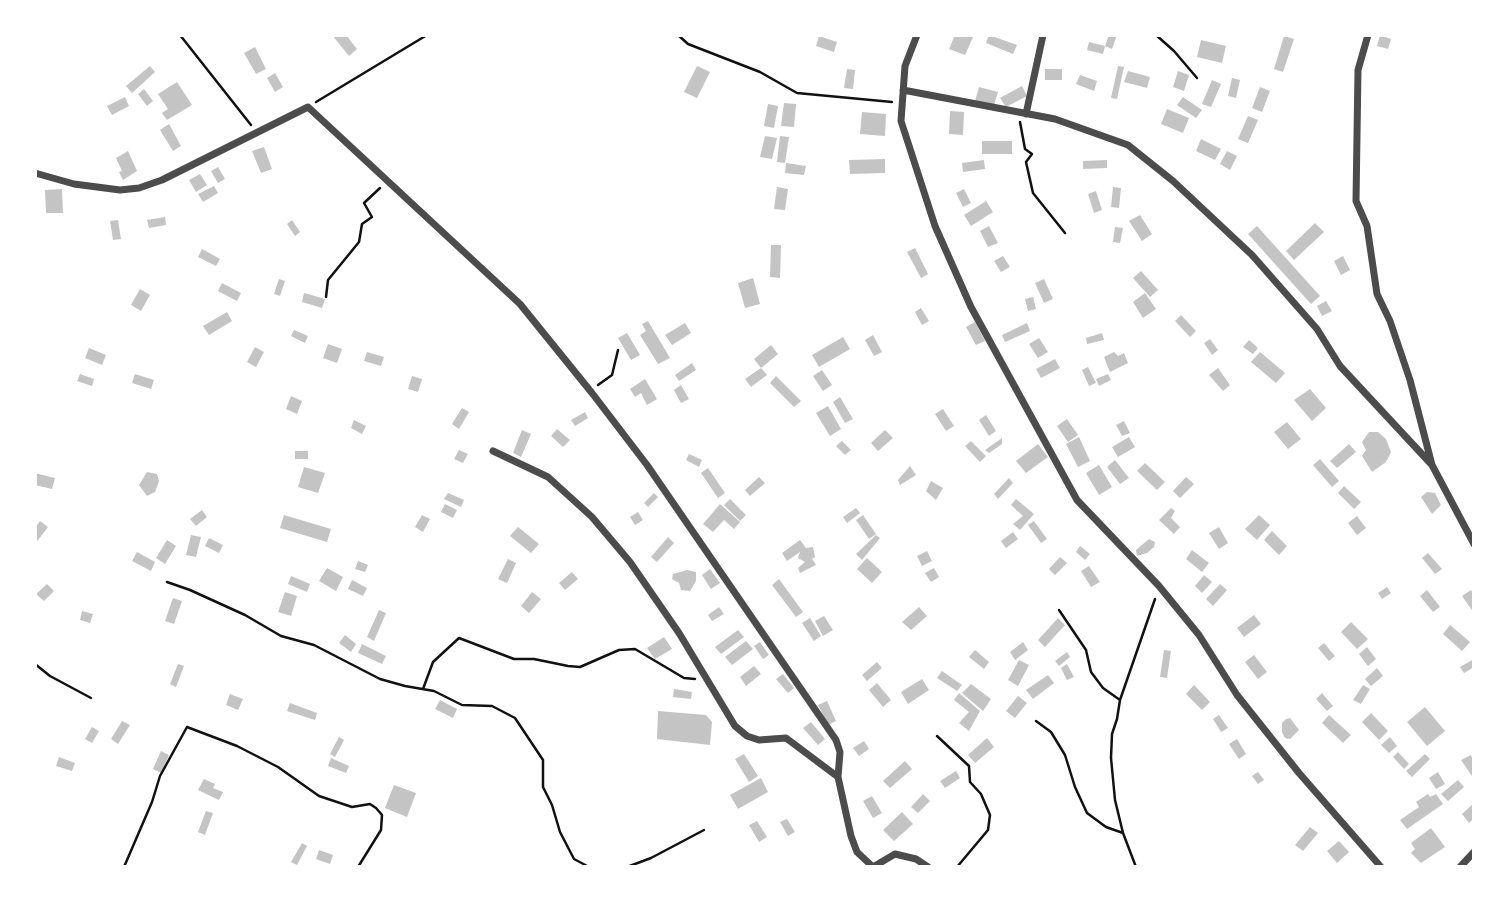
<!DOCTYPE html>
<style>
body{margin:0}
#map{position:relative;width:1509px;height:902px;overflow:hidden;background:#fff;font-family:"Alegreya Sans",sans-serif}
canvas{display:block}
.frame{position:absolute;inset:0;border:37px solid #fff;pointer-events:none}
</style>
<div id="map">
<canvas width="1509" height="902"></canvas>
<div class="frame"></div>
</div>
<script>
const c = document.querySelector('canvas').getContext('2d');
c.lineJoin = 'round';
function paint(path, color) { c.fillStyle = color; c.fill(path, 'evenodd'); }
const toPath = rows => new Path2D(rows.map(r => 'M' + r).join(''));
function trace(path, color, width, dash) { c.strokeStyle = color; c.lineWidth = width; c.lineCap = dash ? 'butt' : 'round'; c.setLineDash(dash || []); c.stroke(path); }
const building = toPath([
 [332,35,346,35,357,49,349,56],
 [955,35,974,35,965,55,949,49],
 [989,35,1017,45,1013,54,986,43],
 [1109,35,1117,35,1112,49,1105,46],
 [1380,35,1391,39,1388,49,1377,46],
 [819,36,837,42,834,52,816,46],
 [1284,36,1294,39,1283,72,1274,69],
 [1201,40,1226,46,1222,63,1197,57],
 [1089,42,1105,46,1103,54,1087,50],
 [255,47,266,69,256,74,244,53],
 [150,66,155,72,132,93,126,86],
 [697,66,710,72,697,98,684,92],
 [1118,66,1124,67,1117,99,1111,98],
 [847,69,855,70,853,89,844,88],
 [1045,69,1062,69,1062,80,1045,80],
 [1128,71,1150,77,1147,88,1124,82],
 [1178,71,1189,75,1184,91,1173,87],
 [275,73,283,87,275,92,267,78],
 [1080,75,1097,81,1094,91,1076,84],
 [1232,78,1240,80,1236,98,1228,96],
 [1212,80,1221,84,1211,107,1202,104],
 [177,82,192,105,167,120,162,113,168,109,158,94],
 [1022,86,1027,96,1006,107,1000,98],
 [979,87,998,92,994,105,975,101],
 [1260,87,1270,91,1262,112,1252,108],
 [144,89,153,101,147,106,138,94],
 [125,97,129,106,112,115,107,106],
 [1183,97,1202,110,1196,118,1177,105],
 [784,103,796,104,794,127,781,126],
 [768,104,778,106,774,128,764,126],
 [1167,109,1189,118,1183,133,1161,124],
 [950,111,964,112,963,135,949,134],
 [862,112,886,114,885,136,860,134],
 [1248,116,1258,120,1248,143,1238,139],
 [169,124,181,146,173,151,160,130],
 [765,136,777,138,772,159,760,157],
 [780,136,789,137,785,163,777,162],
 [1201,139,1221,149,1215,160,1196,151],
 [982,141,1012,141,1012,154,982,154],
 [264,147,272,169,261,173,252,151],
 [128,151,137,171,123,180,119,172,122,171,116,158],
 [1227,151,1237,156,1230,170,1220,164],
 [885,159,885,173,850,174,849,160],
 [984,160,985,169,963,172,962,163],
 [1107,160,1107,168,1083,169,1083,161],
 [786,163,806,166,804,175,785,173],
 [218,167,225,179,218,183,211,171],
 [200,174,207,185,196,192,189,180],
 [214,186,218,193,203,202,198,194],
 [777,187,788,189,785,210,774,209],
 [1113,187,1121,188,1119,208,1111,207],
 [62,189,63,213,46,213,45,190],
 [964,189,971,203,963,207,956,193],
 [1096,191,1102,210,1094,213,1088,194],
 [986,201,993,212,971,226,964,215],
 [1140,215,1152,234,1142,241,1129,221],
 [165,217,166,225,149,228,147,220],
 [118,220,121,239,113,240,110,221],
 [292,220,300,232,295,236,287,224],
 [1315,223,1324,232,1294,260,1286,251],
 [989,226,998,243,988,247,980,231],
 [1257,226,1320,296,1311,304,1248,234],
 [1115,227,1123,228,1120,243,1113,242],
 [771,245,781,245,780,278,770,277],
 [915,248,928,274,921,278,907,252],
 [202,249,220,259,216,266,198,257],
 [1003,256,1010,267,1001,272,994,261],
 [1343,256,1350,270,1341,275,1334,261],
 [1141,271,1158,290,1150,297,1133,278],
 [753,278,760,304,745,308,738,283],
 [279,279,285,281,280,296,274,294],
 [1044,279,1053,299,1044,303,1035,283],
 [222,283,241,293,237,301,218,291],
 [140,289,150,295,141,311,131,305],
 [304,293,325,299,322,308,302,302],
 [1145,293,1156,309,1143,318,1133,302],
 [1033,297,1036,309,1028,311,1025,299],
 [1326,301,1332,311,1322,316,1317,306],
 [921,308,929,321,922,325,915,312],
 [227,312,232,321,209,335,203,326],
 [1181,315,1196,331,1190,337,1175,321],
 [648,321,670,358,658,364,640,335,646,331,642,324],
 [975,322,985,341,976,345,966,327],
 [685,323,691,333,672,345,665,335],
 [1027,323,1030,331,1005,342,1002,335],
 [294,330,308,336,305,343,291,336],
 [627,333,640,355,631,360,618,338],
 [1102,333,1104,340,1087,344,1086,338],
 [873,335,882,352,874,356,865,340],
 [843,337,850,349,819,367,812,355],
 [1039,338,1048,352,1038,358,1029,344],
 [1210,339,1218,350,1212,355,1204,343],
 [1249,340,1258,348,1253,354,1243,347],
 [328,344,342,349,337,363,323,358],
 [771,345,778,354,761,368,754,359],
 [255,347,264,352,256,367,247,362],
 [89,348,106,355,102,365,85,358],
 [367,352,384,357,381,366,364,361],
 [1114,352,1118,356,1124,353,1128,363,1110,372,1104,357],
 [1260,352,1285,373,1276,383,1251,362],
 [1055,359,1060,368,1041,378,1036,369],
 [692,363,696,370,679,381,675,375],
 [1088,367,1096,383,1089,386,1082,370],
 [761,368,767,375,751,387,745,379],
 [1218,368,1230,385,1223,391,1209,375],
 [822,370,832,385,823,391,813,376],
 [80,374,94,379,92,386,77,381],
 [135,374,154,380,151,389,132,383],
 [1108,374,1111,380,1099,386,1096,379],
 [412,376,422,379,418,392,408,389],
 [776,376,801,401,794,407,770,383],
 [645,379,657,399,647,405,641,393,635,397,630,389],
 [681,385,689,399,681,403,674,390],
 [1310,389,1326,408,1312,421,1294,400],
 [291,396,302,401,297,414,286,409],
 [840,397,853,419,845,423,833,402],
 [828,406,841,429,830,436,816,413],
 [462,408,469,412,459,429,452,424],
 [943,409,954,426,946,431,935,414],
 [585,412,588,418,575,426,571,420],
 [986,415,996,431,989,436,979,420],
 [1067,419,1078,435,1068,442,1057,426],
 [354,420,366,426,362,434,351,428],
 [1124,421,1130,433,1122,436,1116,425],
 [1287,422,1301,439,1288,449,1274,432],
 [557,429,570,440,563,447,551,436],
 [522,430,531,434,521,457,513,453],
 [885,430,893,438,878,451,871,443],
 [1369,432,1378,432,1386,439,1391,452,1386,462,1372,472,1362,456,1366,450,1362,442],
 [1079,437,1090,461,1078,467,1066,444],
 [1129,437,1135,447,1118,457,1112,447],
 [1002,438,1002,444,989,453,985,450],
 [842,441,851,450,845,455,836,446],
 [971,441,986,456,980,462,965,446],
 [1038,444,1048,457,1026,473,1016,461],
 [1349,444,1356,452,1337,468,1330,461],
 [459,450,468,454,463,463,454,459],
 [295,451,308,451,308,459,295,459],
 [689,454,702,460,699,467,686,460],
 [1320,459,1339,481,1332,487,1313,465],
 [1115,460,1129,478,1120,484,1107,467],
 [1145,463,1165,482,1157,490,1137,471],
 [1099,465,1112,487,1099,495,1086,473],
 [910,466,916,475,900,485,898,480],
 [304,467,325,473,318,493,298,487],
 [708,468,725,493,718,498,701,473],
 [147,472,157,474,159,481,155,492,147,496,139,485],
 [35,473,55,478,52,489,35,485],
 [759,477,765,483,750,496,745,490],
 [1186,477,1194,484,1180,498,1173,491],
 [1009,478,1013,483,998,499,994,494],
 [931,481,943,488,936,500,926,491],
 [1344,486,1361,502,1354,509,1338,493],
 [1427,492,1435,493,1441,505,1432,514,1421,497],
 [448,493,464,500,461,507,444,499],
 [654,493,658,497,648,507,644,503],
 [730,499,746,515,740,521,724,505],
 [1016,499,1034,514,1020,530,1013,524,1023,516,1011,505],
 [445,504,457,510,453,518,441,512],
 [720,504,740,522,734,529,724,520,713,532,703,524],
 [856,508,860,513,847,523,843,517],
 [1171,508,1175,511,1171,518,1180,527,1174,534,1159,520],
 [202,510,207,517,196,526,190,519],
 [638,512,643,520,635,525,630,517],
 [284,515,331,529,327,542,280,528],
 [422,515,430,519,423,532,415,527],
 [863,515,876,534,869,539,856,520],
 [1259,515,1270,525,1257,540,1245,529],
 [1357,516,1366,528,1357,535,1348,523],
 [40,521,48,527,35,544,35,528],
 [1034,521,1047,539,1041,543,1028,525],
 [518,527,539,544,531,553,510,536],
 [1219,527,1228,543,1219,549,1209,533],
 [1272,531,1287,546,1279,555,1264,540],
 [1013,532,1018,539,1006,548,1001,541],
 [191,535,201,537,196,557,186,555],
 [876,535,880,538,862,560,856,554],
 [668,537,674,543,657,562,651,557],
 [209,538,223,545,219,553,205,546],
 [1149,539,1155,542,1154,547,1147,553,1137,556,1136,550],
 [167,540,176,546,165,564,156,558],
 [800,540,806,548,813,547,815,557,812,559,816,565,800,573,798,568,805,562,798,558,800,552,787,561,782,553],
 [1080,546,1090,554,1085,560,1076,552],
 [1192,550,1209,563,1202,572,1186,559],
 [927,551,932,561,922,566,917,556],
 [137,552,155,562,151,571,132,561],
 [1428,553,1442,569,1435,574,1422,558],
 [1060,557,1067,563,1055,575,1049,569],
 [867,558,882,572,872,583,857,569],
 [508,559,516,563,507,583,498,579],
 [358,561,368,565,365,572,355,569],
 [1089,566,1100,582,1091,587,1081,571],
 [327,568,343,577,336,591,319,581],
 [934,568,939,577,931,582,925,573],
 [710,569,720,583,711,589,702,575],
 [687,570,696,572,696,581,690,591,681,590,679,583,672,579,673,574],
 [572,572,578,579,565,590,559,583],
 [1204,575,1212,582,1202,593,1195,586],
 [291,576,310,584,307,592,288,584],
 [779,579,803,612,796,617,772,585],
 [352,580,367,588,363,596,348,589],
 [47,584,54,591,44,601,36,594],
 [1220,584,1227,590,1213,606,1206,599],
 [1387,587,1391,593,1382,599,1378,593],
 [1427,590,1440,607,1433,612,1420,596],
 [1471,590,1474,594,1474,613,1462,596],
 [285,592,297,596,291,616,278,612],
 [532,592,541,599,529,613,521,606],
 [173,598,182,601,174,624,165,621],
 [719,607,724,614,712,621,708,615],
 [919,607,927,616,911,630,902,622],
 [379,610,386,613,374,641,367,637],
 [82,611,93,614,90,623,80,620],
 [1254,615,1261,624,1244,637,1237,628],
 [824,616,833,630,823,636,815,621],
 [810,618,821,636,814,641,802,623],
 [1058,618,1065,625,1045,647,1038,640],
 [1351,622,1368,639,1357,649,1341,632],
 [1450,625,1470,642,1462,651,1443,634],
 [738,630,744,637,721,654,715,647],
 [345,635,356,644,351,652,339,643],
 [664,637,672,649,655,659,647,648],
 [746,641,753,649,732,665,725,657],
 [760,642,769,655,763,659,754,646],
 [1023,642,1028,650,1015,660,1010,652],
 [1324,643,1335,656,1329,661,1318,648],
 [362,644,386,656,382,664,358,653],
 [1367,647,1376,659,1368,666,1359,654],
 [975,650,989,662,984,669,969,657],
 [1164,650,1171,651,1167,678,1160,677],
 [1067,652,1070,657,1059,666,1055,661],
 [1254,655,1267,672,1258,679,1245,662],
 [1474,659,1474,667,1464,673,1460,667],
 [1019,660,1029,665,1018,686,1008,680],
 [877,662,882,668,867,681,862,675],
 [178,664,184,666,176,687,170,684],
 [1067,664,1074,677,1067,680,1061,668],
 [754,666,761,674,746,686,740,677],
 [1377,668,1383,676,1371,686,1365,679],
 [942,671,962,685,957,691,937,678],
 [783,674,794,688,788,693,776,679],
 [1048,675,1054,683,1033,699,1026,690],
 [922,679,929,690,908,704,901,692],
 [877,683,891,700,883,707,869,690],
 [971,684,991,699,983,711,962,693],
 [1194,685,1210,702,1202,710,1186,694],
 [1363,685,1370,689,1361,704,1353,700],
 [674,689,692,692,691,699,673,697],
 [959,693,980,711,969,731,959,723,969,712,954,700],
 [1322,693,1333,706,1327,711,1316,699],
 [230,694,243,699,238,710,226,705],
 [1018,696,1027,703,1015,718,1006,711],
 [440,700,457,709,453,718,435,709],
 [827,701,836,721,828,725,818,705],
 [290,703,317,713,315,720,287,711],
 [1425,707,1445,731,1427,746,1407,722],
 [658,711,706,715,712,722,710,745,657,739],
 [1371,713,1388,731,1379,740,1362,722],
 [1219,715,1228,728,1221,732,1213,719],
 [1329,715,1351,735,1343,743,1322,723],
 [1290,718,1299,730,1290,739,1285,738,1282,732,1282,723,1286,719],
 [122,721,130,725,118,744,111,739],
 [811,722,825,739,818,745,803,728],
 [92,727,99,731,92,743,85,739],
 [339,737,344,740,335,757,330,754],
 [1390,737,1397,746,1389,753,1381,745],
 [987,738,994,747,975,763,968,755],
 [1237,739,1246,754,1239,759,1229,744],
 [864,741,869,749,859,756,853,748],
 [161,751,169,755,161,773,153,769],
 [1398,752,1409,764,1404,769,1393,757],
 [744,754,758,776,749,782,735,759],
 [1425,754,1430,759,1412,777,1406,771],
 [1471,755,1474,763,1474,779,1461,760],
 [59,757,75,763,72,771,56,766],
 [331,758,349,766,346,773,328,766],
 [905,761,912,769,890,788,883,781],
 [956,771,960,778,945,788,940,781],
 [1258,772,1264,780,1258,784,1252,776],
 [1438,772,1445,784,1436,789,1429,778],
 [761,778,768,792,738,809,730,795],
 [204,779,215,784,213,788,223,792,219,800,198,790],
 [1458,780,1464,787,1448,801,1441,794],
 [394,785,416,793,407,817,385,808],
 [923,794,930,801,918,813,911,807],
 [1428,794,1430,797,1436,794,1443,804,1407,829,1400,820,1419,807,1416,802],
 [872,796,882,813,873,818,863,801],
 [1474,803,1474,818,1469,823,1462,814],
 [206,811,213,813,205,835,198,832],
 [902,812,913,824,894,841,883,830],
 [787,819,795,832,788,836,780,822],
 [757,821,767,837,759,842,749,825],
 [1310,827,1318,833,1303,851,1295,845],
 [1431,828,1445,847,1421,863,1411,853,1415,849,1411,843],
 [1339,841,1349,852,1337,863,1327,851],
 [302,843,307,846,297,865,291,862],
 [319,850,333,855,330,864,316,859]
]);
const path = toPath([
 [180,35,251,125],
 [678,35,688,44,760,72,797,93,892,102],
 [1156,35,1174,51,1197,78],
 [316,102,427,35],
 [1020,122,1025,149,1032,154,1026,162,1033,193,1065,233],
 [326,297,328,280,359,242,362,224,372,217,364,203,380,188],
 [598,385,612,375,618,350],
 [167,582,190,590,245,615,281,636,314,645,380,679,405,686,434,691,462,705,492,706,515,718,543,760,543,787,552,805,560,832,574,859,589,867],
 [1059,610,1086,650,1091,672,1103,688,1120,700],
 [35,664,50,676,91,698],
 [423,689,433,662,459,638,514,659,534,659,568,666,580,667,619,650,635,649,684,678,695,679],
 [1036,721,1051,732,1065,755,1075,787,1087,813,1106,827,1123,833],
 [937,736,969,766,970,782,981,794,990,815,988,830,957,867],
 [124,867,152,802,160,776,187,727,237,746,278,767,319,796,352,807,370,804,376,808,382,815,381,830,358,867],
 [627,867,651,858,704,830],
 [1136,867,1123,833,1115,800,1111,758,1112,734,1117,719,1120,700,1155,599]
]);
const minor = toPath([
 [917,35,905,66,901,121,935,226,971,307,1077,500,1159,586,1199,635,1237,695,1299,773,1381,867],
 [1368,35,1358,70,1356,201,1367,226,1377,294,1390,321,1410,380,1432,465],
 [903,90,1055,119,1128,145,1173,181,1252,255,1317,329,1340,366,1432,465,1474,544],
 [1026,114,1043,35],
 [35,173,74,184,120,190,139,188,162,180,308,107,520,304,592,393,647,465,836,740,840,752,838,777],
 [493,451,548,477,592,517,630,562,679,633,735,726,747,736,759,740,786,738,838,777,851,836,857,852,873,867,895,854,916,859,928,867],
 [1460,867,1474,852]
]);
paint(building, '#c4c4c4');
trace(path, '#111', 2.5);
trace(minor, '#4c4c4c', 7);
</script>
